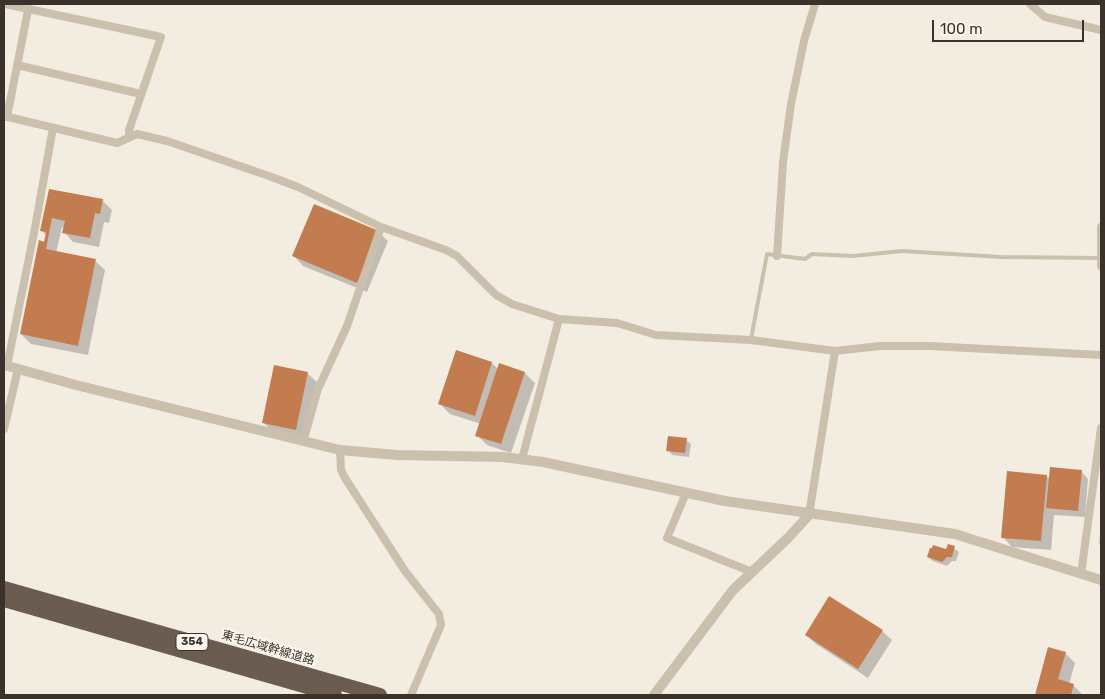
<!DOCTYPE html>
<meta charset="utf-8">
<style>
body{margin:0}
#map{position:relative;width:1105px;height:699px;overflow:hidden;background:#f3ede1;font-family:Rubik,sans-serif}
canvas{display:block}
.frame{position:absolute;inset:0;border:5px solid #3a322b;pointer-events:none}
.scale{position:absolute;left:932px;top:20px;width:152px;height:22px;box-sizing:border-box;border:2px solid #3a322b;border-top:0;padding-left:6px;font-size:15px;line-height:18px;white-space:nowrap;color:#3a322b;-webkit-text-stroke:4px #faf6ee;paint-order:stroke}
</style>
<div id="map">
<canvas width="1105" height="699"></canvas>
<div class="frame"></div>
<div class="scale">100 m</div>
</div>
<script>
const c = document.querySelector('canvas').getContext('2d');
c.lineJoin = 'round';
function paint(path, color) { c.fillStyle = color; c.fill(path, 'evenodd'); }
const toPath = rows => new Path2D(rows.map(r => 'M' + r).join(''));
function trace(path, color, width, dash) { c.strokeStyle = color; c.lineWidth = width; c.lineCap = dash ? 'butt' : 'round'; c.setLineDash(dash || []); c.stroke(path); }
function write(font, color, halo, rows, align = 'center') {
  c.font = font + ' Rubik,"Noto Sans JP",sans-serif'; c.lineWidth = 4.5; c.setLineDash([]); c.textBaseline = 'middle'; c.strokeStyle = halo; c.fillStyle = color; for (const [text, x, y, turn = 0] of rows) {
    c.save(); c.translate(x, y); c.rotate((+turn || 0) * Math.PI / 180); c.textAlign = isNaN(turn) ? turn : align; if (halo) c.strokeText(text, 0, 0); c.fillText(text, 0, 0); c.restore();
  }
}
const shadow = toPath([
 [50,190,102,200,112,210,109,223,104,222,99,247,73,242,64,232,65,228,62,227,56,253,95,261,105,270,88,355,31,344,21,334,45,243,47,236,42,231],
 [378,232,388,241,367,292,303,266,294,256],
 [457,352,492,363,499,370,500,365,525,373,535,383,511,453,487,445,477,435,481,424,450,414,440,404],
 [275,367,308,374,318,383,306,439,273,432,263,422],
 [686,440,691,444,689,457,672,455,668,450],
 [1081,471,1088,479,1085,517,1054,515,1051,550,1012,547,1003,537,1046,476,1050,479],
 [1101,528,1101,545,1099,543],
 [949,545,959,552,956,561,952,561,947,566,933,561,928,557,947,551],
 [882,631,892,640,868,678,816,644,806,635],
 [1049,649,1065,653,1075,663,1069,684,1073,685,1083,695,1037,695]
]);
const building = toPath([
 [49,189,103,199,100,214,95,213,90,238,62,233,65,221,52,218,46,249,96,259,78,346,20,334,39,240,44,242,46,232,40,231],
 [314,204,379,231,357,283,292,256],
 [456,350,492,362,475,416,438,404],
 [499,363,525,372,501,444,475,436],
 [274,365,308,372,296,430,262,423],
 [668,436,687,438,685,453,666,451],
 [1050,467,1082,470,1078,511,1046,508],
 [1007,471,1047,475,1041,541,1001,538],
 [948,544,955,546,952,557,947,557,942,562,927,557,930,548,932,548,933,545,946,549],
 [829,596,883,630,858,669,805,635],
 [1048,647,1066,652,1058,679,1074,684,1071,695,1035,695]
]);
const service = toPath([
 [751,339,767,254,805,259,812,254,853,256,902,251,1001,257,1100,258]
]);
const minor = toPath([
 [5,4,161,37,129,130,129,136],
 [1030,4,1045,17,1101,30],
 [17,65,141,94],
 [4,116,117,143,137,134,167,141,269,176,298,187,381,227,446,250,457,256,496,295,512,304,559,319,617,323,656,335,751,340,835,351,880,346,929,346,1101,355],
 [7,117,28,10],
 [1101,227,1101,266],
 [777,256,783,162,791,104,804,41,815,4],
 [7,366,34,233,53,128],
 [4,429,18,369],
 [303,442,318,389,347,326,381,227],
 [340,450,341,470,345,478,405,571,439,614,441,625,411,695],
 [522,459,559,319],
 [686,493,667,538,752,572],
 [809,515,835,351],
 [1081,574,1101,428]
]);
const tertiary = toPath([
 [4,365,76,385,340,450,397,455,503,457,543,462,725,501,955,534,1101,580],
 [654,695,733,590,788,538,809,515]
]);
const trunk = toPath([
 [4,588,380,695],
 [4,600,335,695]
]);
const shields = [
 [192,642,32]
];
const shieldNames = [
 ["354",192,642]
];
const streetNames = [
 ["東毛広域幹線道路",268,648,16]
];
paint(shadow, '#0003');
paint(building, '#c27c50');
trace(service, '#cbbfad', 4);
trace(minor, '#cbbfad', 8);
trace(tertiary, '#cbbfad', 10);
trace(trunk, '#6a5c50', 14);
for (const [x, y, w] of shields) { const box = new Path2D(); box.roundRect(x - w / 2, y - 8.5, w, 17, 4); c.fillStyle = '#faf6ee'; c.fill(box); trace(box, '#3a322b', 1); }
write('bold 11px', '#3a322b', null, shieldNames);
write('12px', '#3a322b', '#faf6ee', streetNames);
</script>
